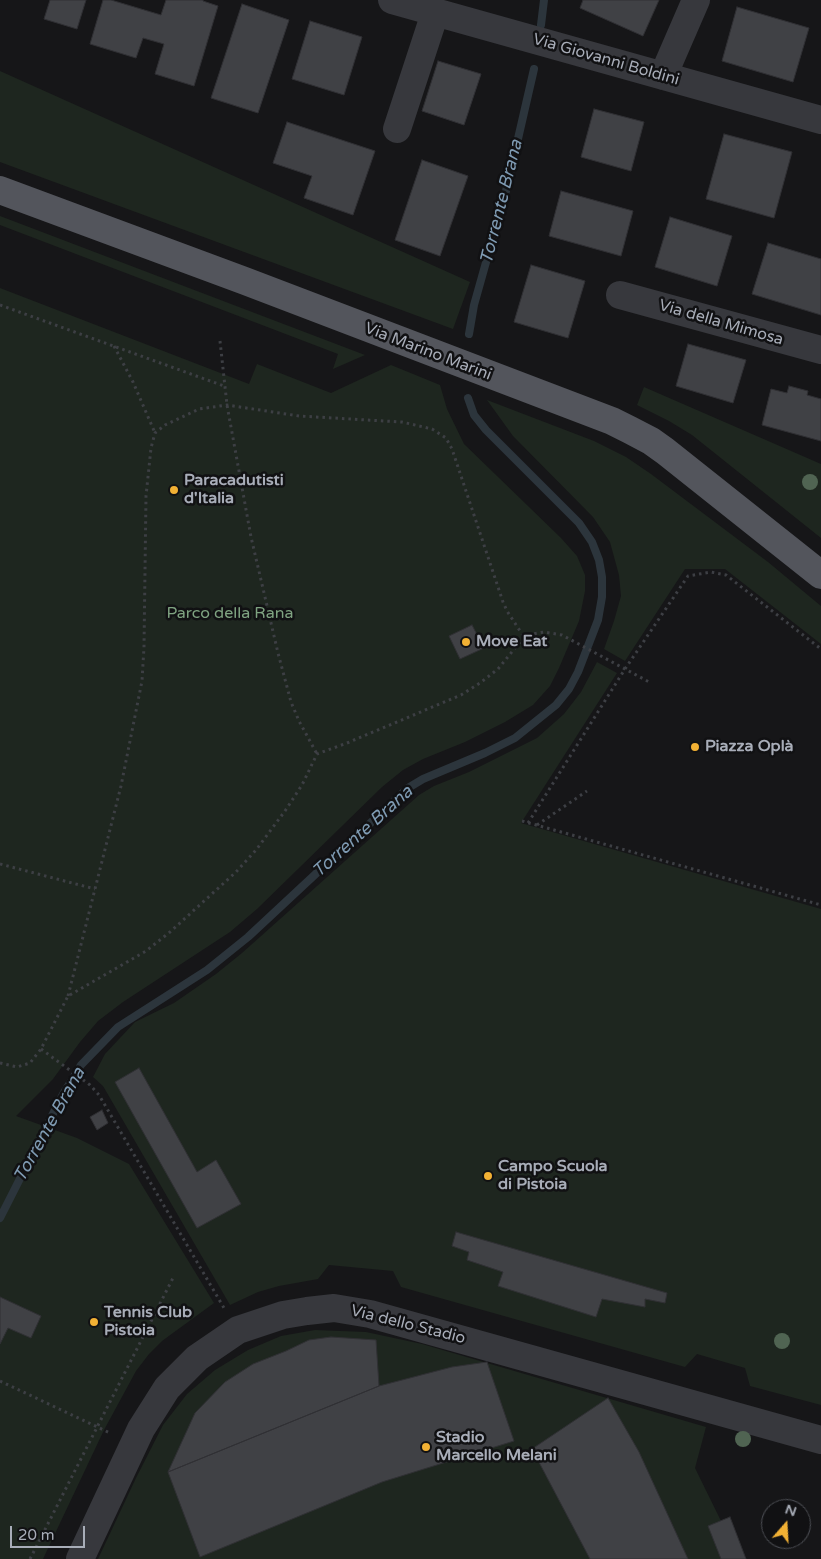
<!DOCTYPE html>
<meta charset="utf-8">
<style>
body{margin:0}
#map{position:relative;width:821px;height:1559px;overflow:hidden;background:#161618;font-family:"Varela Round",sans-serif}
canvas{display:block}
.north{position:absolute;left:761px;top:1499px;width:50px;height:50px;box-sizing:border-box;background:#111113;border:1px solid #4d4f55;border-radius:50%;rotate:19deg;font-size:14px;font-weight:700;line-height:20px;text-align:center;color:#a8adb8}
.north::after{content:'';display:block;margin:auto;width:18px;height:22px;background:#f2b134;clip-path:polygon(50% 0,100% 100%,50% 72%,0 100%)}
.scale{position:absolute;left:10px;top:1526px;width:75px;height:22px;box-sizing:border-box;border:2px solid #a8adb8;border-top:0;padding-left:6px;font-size:15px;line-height:18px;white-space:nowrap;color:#a8adb8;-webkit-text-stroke:4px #111113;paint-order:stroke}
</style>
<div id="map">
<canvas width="821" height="1559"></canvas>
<div class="north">N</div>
<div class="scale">20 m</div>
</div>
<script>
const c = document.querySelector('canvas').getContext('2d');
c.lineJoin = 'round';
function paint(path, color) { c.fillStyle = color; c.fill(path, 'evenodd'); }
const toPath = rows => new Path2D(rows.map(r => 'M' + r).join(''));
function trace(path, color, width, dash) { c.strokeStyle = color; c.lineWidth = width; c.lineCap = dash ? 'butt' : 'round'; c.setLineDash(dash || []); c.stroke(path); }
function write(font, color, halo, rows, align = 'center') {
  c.font = font + ' "Varela Round",sans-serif'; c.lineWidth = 5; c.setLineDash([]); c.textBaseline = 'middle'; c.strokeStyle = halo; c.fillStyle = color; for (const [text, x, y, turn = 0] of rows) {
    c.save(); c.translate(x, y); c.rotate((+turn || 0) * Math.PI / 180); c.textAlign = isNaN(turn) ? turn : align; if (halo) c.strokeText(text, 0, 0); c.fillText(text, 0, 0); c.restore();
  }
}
const green = toPath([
 [0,71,470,282,453,329,0,162],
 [0,216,365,355,333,369,338,354,0,225],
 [0,288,249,384,257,364,331,393,391,365,440,385,447,409,464,444,561,538,577,556,585,575,585,591,579,621,559,668,550,686,533,705,505,722,465,742,423,759,403,770,382,787,257,909,230,932,123,1002,98,1021,80,1042,53,1079,16,1116,77,1138,129,1164,214,1303,162,1341,149,1354,136,1371,104,1430,43,1559,0,1559],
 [644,387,821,464,821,538,692,435,669,421,637,405],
 [487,400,594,441,626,457,651,474,768,562,821,606,821,644,725,569,685,569,625,661,604,649,614,621,621,596,619,575,610,542,593,517,513,436],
 [597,662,617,673,521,823,821,909,821,1405,750,1386,745,1368,697,1354,685,1367,401,1287,393,1271,329,1265,318,1279,279,1286,258,1292,230,1305,103,1086,93,1077,105,1054,135,1022,174,1003,216,974,242,953,419,795,434,786,469,772,537,738,564,714,581,692],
 [315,1330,366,1332,422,1344,706,1427,695,1468,721,1521,735,1559,98,1559,136,1478,163,1425,187,1394,215,1370,248,1350,281,1336]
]);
const stream = toPath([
 [541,25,544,0],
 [469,334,474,305,506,191,534,69],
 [0,1218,63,1094,81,1065,118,1027,207,970,248,937,408,788,423,779,485,753,515,738,556,705,569,689,578,672,598,620,602,597,602,577,599,560,592,542,579,523,486,430,474,415,468,398]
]);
const building = toPath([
 [50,0,86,0,77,29,44,19,50,0],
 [103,0,111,0,161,15,166,0,203,0,203,1,218,6,194,86,155,74,164,44,143,38,136,58,90,44,103,0],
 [583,0,659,0,643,36,580,8,583,0],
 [242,4,289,20,258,113,211,98,242,4],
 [737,7,809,28,793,82,722,61,737,7],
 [310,21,362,37,344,95,292,79,310,21],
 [438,61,481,74,464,125,422,111,438,61],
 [594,109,644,122,631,171,581,157,594,109],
 [287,122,375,151,353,215,304,198,312,176,273,163,287,122],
 [724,134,792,152,774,218,706,199,724,134],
 [422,160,468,176,440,256,395,240,422,160],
 [561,191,633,211,621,256,549,236,561,191],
 [670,217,732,236,717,286,655,267,670,217],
 [768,243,821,259,821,315,752,294,768,243],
 [531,265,585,281,568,338,514,322,531,265],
 [688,344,746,360,733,403,676,386,688,344],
 [789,386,808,391,807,395,821,399,821,441,762,425,771,389,787,393,789,386],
 [472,625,484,648,460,659,449,636,472,625],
 [139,1068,197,1172,216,1160,241,1204,197,1228,115,1082,139,1068],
 [102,1110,108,1123,97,1130,90,1117,102,1110],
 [456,1232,667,1293,665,1303,645,1299,645,1307,602,1299,596,1317,498,1286,503,1272,467,1260,469,1252,452,1246,456,1232],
 [0,1297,41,1316,31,1338,8,1328,0,1344,0,1297],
 [331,1337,376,1340,379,1386,168,1472,195,1413,225,1382,253,1364,286,1351,309,1340,331,1337],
 [487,1362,514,1441,382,1482,200,1557,168,1472,379,1386,452,1367,487,1362],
 [608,1398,639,1452,688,1559,590,1559,532,1449,608,1398],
 [730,1517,746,1559,721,1559,708,1526,730,1517]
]);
const path = toPath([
 [0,305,224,386],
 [220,341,227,405,251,537,278,653,291,702,299,721,317,754],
 [114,346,133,382,155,433],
 [522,821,821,905],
 [528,823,625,669,688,576,711,572,726,575,821,649],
 [537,825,587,791],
 [0,864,95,889],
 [68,996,121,786,142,681,144,647,146,496,151,448,155,433,165,425,199,409,227,405,299,416,402,422,432,429,446,438,452,449,503,602,507,611,524,637],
 [41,1049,90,1085,99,1095,224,1308],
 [0,1063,17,1067,30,1063,41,1049,68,996,146,951,170,932,236,872,256,850,285,811,302,785,317,754,347,743,461,695,480,683,498,669,524,637,532,634,544,632,562,635,651,683],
 [0,1381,110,1433],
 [30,1559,174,1276]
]);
const minor = toPath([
 [392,0,821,120],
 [663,76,696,0],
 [397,129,435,13],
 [620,295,821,350],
 [80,1559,141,1429,167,1388,197,1358,238,1330,283,1315,307,1311,334,1308,370,1314,821,1440]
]);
const major = toPath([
 [0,190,245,281,612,421,630,430,651,441,665,451,821,575]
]);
const trees = [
 [810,482],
 [782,1341],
 [743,1439]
];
const markers = [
 [174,490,5,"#f2b134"],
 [466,642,5,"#f2b134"],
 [695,747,5,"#f2b134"],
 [488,1176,5,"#f2b134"],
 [94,1322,5,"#f2b134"],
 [426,1447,5,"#f2b134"]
];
const streetNames = [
 ["Via Giovanni Boldini",606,60,16],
 ["Via della Mimosa",721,323,16],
 ["Via Marino Marini",428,352,21],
 ["Via dello Stadio",408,1325,14]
];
const poiNames = [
 ["Paracadutisti",184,481],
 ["d'Italia",184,499],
 ["Move Eat",476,642],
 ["Piazza Oplà",705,747],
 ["Campo Scuola",498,1167],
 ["di Pistoia",498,1185],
 ["Tennis Club",104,1313],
 ["Pistoia",104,1331],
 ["Stadio",436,1438],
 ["Marcello Melani",436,1456]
];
const parkNames = [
 ["Parco della Rana",230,614]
];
const waterNames = [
 ["Torrente Brana",502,202,-76],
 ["Torrente Brana",363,832,-42],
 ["Torrente Brana",50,1125,-61]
];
paint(green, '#1e261f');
trace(stream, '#2c353c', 8);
paint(building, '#404145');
trace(building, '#303034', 1);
trace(path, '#3d3f44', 3, [2.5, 4]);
trace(minor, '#37383d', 28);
trace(major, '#53555c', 28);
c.fillStyle = '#506452';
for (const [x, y] of trees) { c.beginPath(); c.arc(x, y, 8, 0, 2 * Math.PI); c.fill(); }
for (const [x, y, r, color] of markers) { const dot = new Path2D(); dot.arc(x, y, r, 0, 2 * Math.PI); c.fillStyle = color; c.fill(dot); trace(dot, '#111113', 2); }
write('16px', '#a8adb8', '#111113', streetNames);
write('bold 16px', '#a8adb8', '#111113', poiNames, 'left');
write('16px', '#7fa381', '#111113', parkNames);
write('italic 18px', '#7f9bb3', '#111113', waterNames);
</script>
